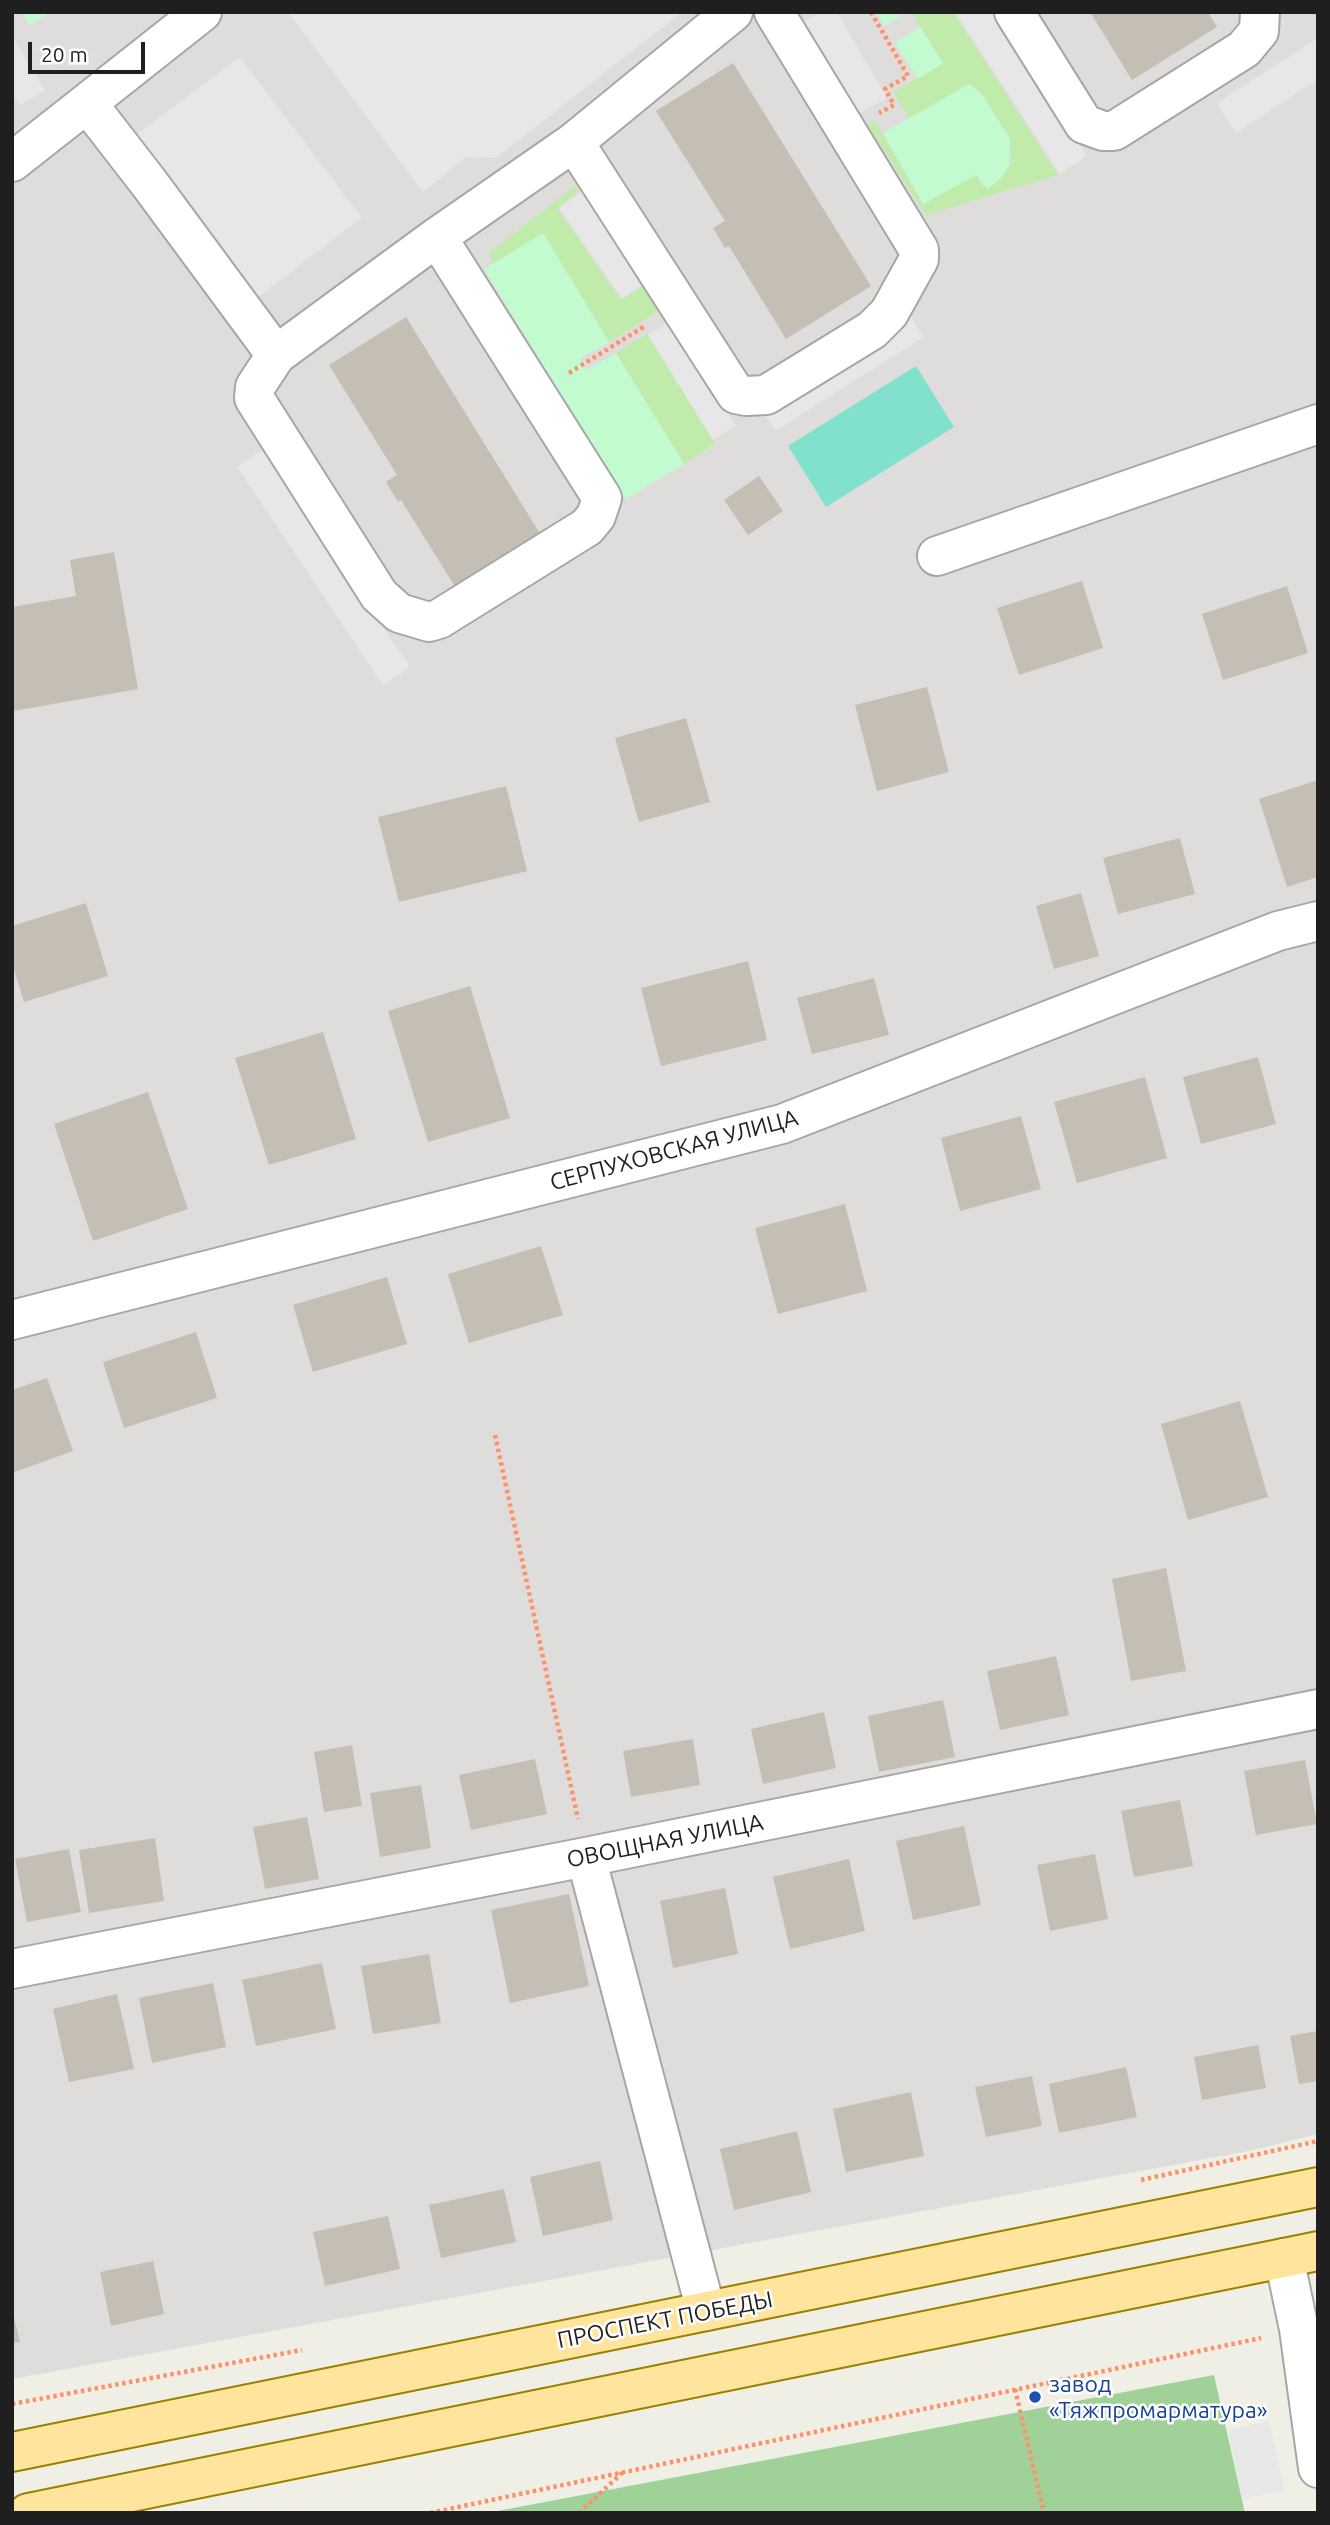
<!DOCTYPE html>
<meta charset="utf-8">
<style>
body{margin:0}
#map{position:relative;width:1330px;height:2525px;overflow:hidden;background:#f0efe6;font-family:Ubuntu,sans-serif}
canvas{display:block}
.frame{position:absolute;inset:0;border:14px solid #1f1f1f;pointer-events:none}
.scale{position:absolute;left:28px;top:42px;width:117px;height:32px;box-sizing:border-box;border:4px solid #1f1f1f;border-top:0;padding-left:9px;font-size:21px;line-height:24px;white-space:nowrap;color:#1f1f1f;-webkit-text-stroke:5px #fff;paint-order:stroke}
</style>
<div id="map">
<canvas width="1330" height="2525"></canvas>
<div class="frame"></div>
<div class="scale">20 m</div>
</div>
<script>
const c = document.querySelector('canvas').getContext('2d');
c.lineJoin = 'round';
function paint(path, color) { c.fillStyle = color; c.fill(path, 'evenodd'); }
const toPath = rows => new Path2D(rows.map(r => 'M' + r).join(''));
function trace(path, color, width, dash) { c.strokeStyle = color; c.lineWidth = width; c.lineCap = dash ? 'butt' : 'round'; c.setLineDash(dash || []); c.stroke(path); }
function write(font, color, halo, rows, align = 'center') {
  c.font = font + ' Ubuntu,sans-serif'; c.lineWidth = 5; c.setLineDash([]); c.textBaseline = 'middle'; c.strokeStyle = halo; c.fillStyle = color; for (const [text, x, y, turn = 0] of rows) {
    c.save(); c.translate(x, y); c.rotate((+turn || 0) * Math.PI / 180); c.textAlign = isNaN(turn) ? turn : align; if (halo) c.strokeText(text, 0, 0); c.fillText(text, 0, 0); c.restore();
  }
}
const residential = toPath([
 [12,12,1318,12,1318,2134,1249,2151,12,2379]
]);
const grass = toPath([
 [911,12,953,12,1058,175,926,215,868,126,875,121,923,204,976,174,983,185,994,184,1009,166,1011,155,982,94,970,84,909,118,893,92,943,63],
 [576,185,578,192,557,208,621,300,650,282,665,307,609,342,543,234,494,263,489,253],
 [647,334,715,444,684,464,616,353]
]);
const forest = toPath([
 [1214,2375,1245,2513,487,2513]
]);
const park = toPath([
 [22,12,51,12,30,25],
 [876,12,906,12,884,26],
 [920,27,943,63,918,79,895,43],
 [969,84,982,94,1010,139,1009,166,1001,178,988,189,983,185,976,175,923,204,883,133],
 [543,233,609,342,580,358,587,370,616,353,684,464,626,499,484,269]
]);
const pitch = toPath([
 [916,366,954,427,826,507,788,446]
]);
const parking = toPath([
 [288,12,682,12,496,158,466,157,423,192],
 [821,12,837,12,887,98,859,114,804,22],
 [955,12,994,12,1087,156,1060,174],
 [12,36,45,90,20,105,12,92],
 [1318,38,1318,79,1236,133,1217,103],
 [240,57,362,218,258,297,136,135],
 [584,190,646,282,622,299,559,208],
 [911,317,924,337,775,431,762,410],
 [671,321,736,426,713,440,648,335],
 [264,449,410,667,383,685,237,467],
 [1269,2421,1285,2490,1242,2499,1228,2430]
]);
const building = toPath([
 [1090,12,1208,12,1217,27,1132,80],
 [733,63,871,286,786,339,729,246,725,248,713,228,725,221,656,111],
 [406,317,544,540,459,593,401,500,398,502,386,482,397,475,329,365],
 [759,476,783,511,748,535,724,500],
 [114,552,138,689,14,711,12,607,76,596,70,560],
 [1082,581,1103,648,1019,675,997,608],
 [1287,586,1308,653,1223,680,1202,614],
 [927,687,949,772,877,791,855,705],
 [686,718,710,802,639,822,615,738],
 [1318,780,1318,877,1287,887,1259,799],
 [506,786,527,871,399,902,378,817],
 [1180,838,1195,894,1118,914,1103,858],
 [1081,893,1099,956,1054,969,1036,906],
 [86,903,108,976,24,1002,12,963,12,926],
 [748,961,767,1040,661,1066,641,988],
 [874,978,889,1035,812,1054,797,998],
 [470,986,510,1118,428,1142,388,1011],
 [323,1032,356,1139,269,1165,235,1058],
 [1258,1057,1276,1124,1201,1144,1183,1077],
 [1145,1077,1167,1158,1077,1183,1054,1102],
 [148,1092,188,1209,93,1241,54,1124],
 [1021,1116,1041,1189,960,1211,941,1138],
 [845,1204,867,1291,778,1314,755,1228],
 [541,1246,563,1315,469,1343,448,1274],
 [387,1277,407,1344,313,1372,293,1305],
 [196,1332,217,1398,124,1428,103,1362],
 [47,1378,73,1451,12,1473,12,1390],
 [1240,1401,1268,1497,1188,1520,1161,1424],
 [1166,1568,1186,1671,1131,1681,1112,1579],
 [1056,1656,1069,1715,1000,1730,987,1671],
 [943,1700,955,1757,879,1772,868,1716],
 [824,1712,836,1768,763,1784,751,1729],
 [693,1739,700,1785,631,1797,623,1751],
 [352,1745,362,1806,324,1812,314,1752],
 [535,1759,547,1814,471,1830,459,1775],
 [1305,1760,1317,1824,1256,1835,1244,1771],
 [421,1785,431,1848,380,1857,370,1793],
 [1180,1800,1193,1866,1134,1877,1121,1811],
 [307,1817,319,1879,265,1889,253,1827],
 [964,1826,981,1905,913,1920,896,1841],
 [155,1838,164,1901,89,1913,79,1850],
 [69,1849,81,1912,27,1922,15,1859],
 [1095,1854,1108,1919,1050,1931,1037,1865],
 [849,1859,865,1931,790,1949,773,1877],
 [725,1888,738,1954,673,1968,660,1901],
 [569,1894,589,1986,510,2003,491,1910],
 [429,1954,441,2023,373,2034,361,1966],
 [322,1963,336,2029,256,2046,242,1980],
 [213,1983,226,2047,152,2063,139,1998],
 [117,1994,134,2069,69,2082,53,2009],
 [1318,2031,1318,2081,1299,2084,1290,2036],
 [1258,2045,1266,2088,1202,2100,1194,2057],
 [1126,2067,1137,2117,1059,2133,1049,2084],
 [1032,2076,1042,2126,986,2137,975,2087],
 [911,2092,924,2156,846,2172,833,2109],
 [797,2131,811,2192,734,2210,720,2149],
 [600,2161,613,2220,543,2236,530,2177],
 [504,2189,516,2242,441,2258,429,2205],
 [388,2216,400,2269,325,2286,313,2232],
 [153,2261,164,2314,111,2326,100,2272],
 [12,2309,20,2342,12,2343]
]);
const path = toPath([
 [871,12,908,76,885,89,894,105,879,113],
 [569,373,645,326],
 [495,1435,578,1819],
 [1141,2180,1318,2141],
 [1015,2389,1044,2513],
 [12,2404,302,2350],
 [430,2513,1261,2338],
 [579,2513,622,2473]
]);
const minor = toPath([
 [202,12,87,103,149,183,276,355],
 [1014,12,1084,124,1103,131,1114,131,1244,49,1259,31,1260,12],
 [574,142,736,394,746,396,766,395,872,330,889,313,919,259,919,250,774,12],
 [12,162,87,103],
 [437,237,602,498,596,516,587,527,439,619,429,622,399,613,379,595,254,398,255,387,276,355,437,237,574,142,733,12],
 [937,556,1318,424],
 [12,1320,782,1124,1278,931,1318,921],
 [586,1857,706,2311],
 [12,1969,586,1857,1318,1709],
 [1284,2258,1299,2329,1318,2468]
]);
const major = toPath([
 [12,2452,1318,2187],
 [28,2513,1318,2251]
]);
const markers = [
 [1035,2397,7,"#1a4fb4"]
];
const streetNames = [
 ["СЕРПУХОВСКАЯ УЛИЦА",674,1150,-15],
 ["ОВОЩНАЯ УЛИЦА",665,1841,-11],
 ["ПРОСПЕКТ ПОБЕДЫ",665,2320,-11]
];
const transitNames = [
 ["завод",1049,2384],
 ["«Тяжпромарматура»",1049,2410]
];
paint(residential, '#dedddc');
paint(grass, '#c0ebab');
paint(forest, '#a0d199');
paint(park, '#c2fbd0');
paint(pitch, '#82e1cc');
paint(parking, '#e7e7e7');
paint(building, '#c5beb5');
trace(minor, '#a6a6a6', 42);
trace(major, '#9b8100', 42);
trace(path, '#fd926a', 4.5, [3.5, 3.5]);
trace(minor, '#fff', 38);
trace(major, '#fee49d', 38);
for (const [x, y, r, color] of markers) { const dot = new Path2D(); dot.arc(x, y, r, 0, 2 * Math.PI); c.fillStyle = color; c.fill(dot); trace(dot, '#fff', 2.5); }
write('23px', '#1f1f1f', '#fff', streetNames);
write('23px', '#164399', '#fff', transitNames, 'left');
</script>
